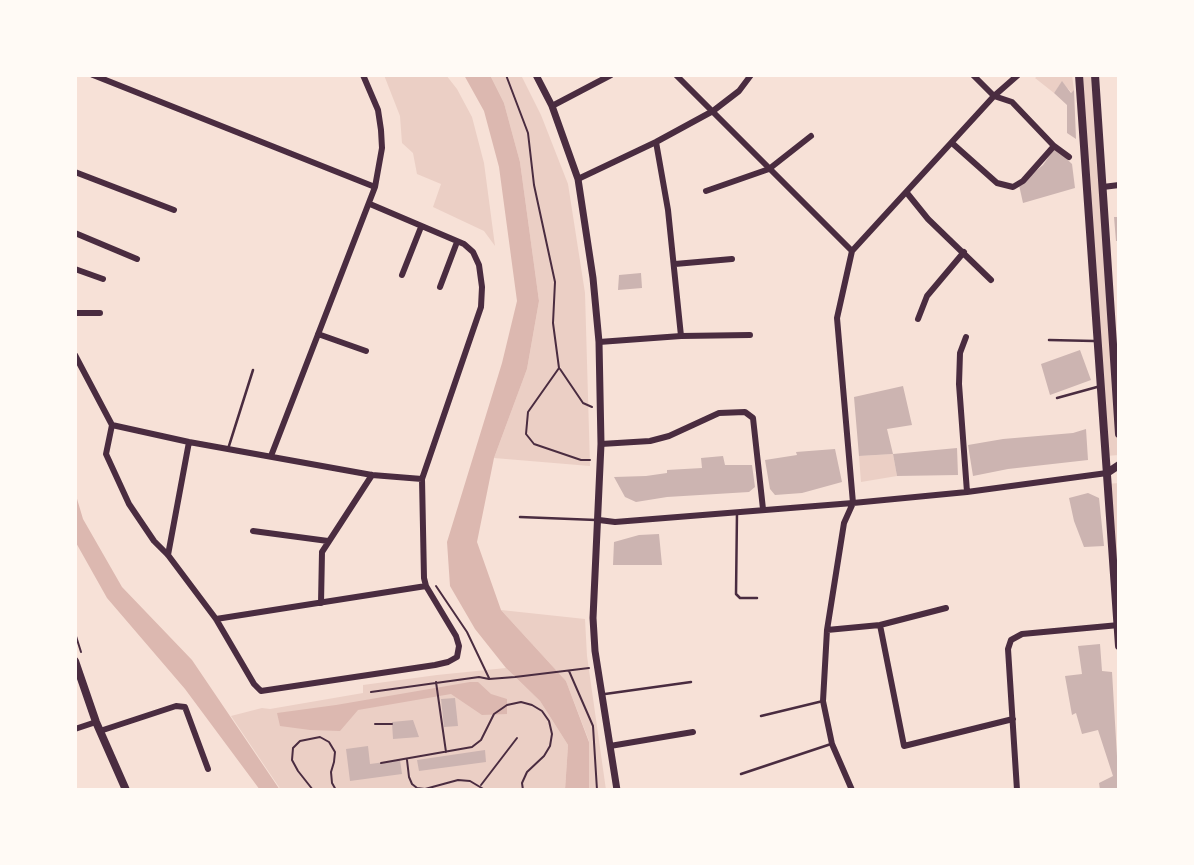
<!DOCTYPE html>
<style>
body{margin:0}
#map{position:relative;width:1194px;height:865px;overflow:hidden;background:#f7e1d7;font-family:"Noto Sans",sans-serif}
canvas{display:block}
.frame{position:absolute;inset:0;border:77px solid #fffaf5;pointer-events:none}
</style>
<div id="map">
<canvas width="1194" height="865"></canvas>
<div class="frame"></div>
</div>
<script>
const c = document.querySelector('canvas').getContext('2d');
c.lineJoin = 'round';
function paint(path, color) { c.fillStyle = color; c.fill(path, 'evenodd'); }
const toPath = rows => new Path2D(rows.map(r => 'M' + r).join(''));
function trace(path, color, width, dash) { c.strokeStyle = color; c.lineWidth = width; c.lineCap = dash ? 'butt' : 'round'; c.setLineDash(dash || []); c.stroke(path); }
const green = toPath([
 [384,75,446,75,457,89,472,117,484,163,495,246,484,231,433,207,441,184,417,174,413,153,402,143,400,116],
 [490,75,521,75,541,115,568,184,585,293,590,466,494,458,527,369,539,301,520,162,504,103],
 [1039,75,1072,75,1074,90,1072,93,1062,82,1054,93,1035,78],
 [1079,75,1095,75,1119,455,1106,456],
 [893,454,897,476,861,482,859,456],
 [1119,483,1119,613,1107,484],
 [501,610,585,619,587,656,606,790,589,790,589,741,566,681],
 [506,668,540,701,568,745,565,790,281,790,231,716,262,708,270,709,363,693,363,685,437,675]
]);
const water = toPath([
 [464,75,490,75,504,103,520,162,539,301,527,369,494,458,477,542,501,610,566,681,589,742,589,790,565,790,568,745,540,701,506,668,475,629,450,586,447,542,502,363,517,301,499,167,484,111],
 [75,492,83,519,122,587,192,660,280,790,260,790,185,689,107,598,75,541],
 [470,682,478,682,491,694,507,699,507,714,482,715,451,694,358,710,340,731,310,730,280,726,277,713,336,705]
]);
const building = toPath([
 [1062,81,1071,93,1074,90,1076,139,1067,133,1067,105,1054,93],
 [1055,148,1072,164,1075,188,1023,203,1019,185,1043,165],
 [1114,217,1119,217,1119,241,1116,241],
 [641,273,642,288,618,290,619,275],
 [1080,350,1091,380,1050,395,1041,364],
 [903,386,912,425,887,429,893,454,859,456,854,397],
 [1086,429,1088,460,1008,469,973,476,968,445,1003,439,1073,433],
 [957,448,958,475,897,476,893,454],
 [835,449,842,482,802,493,775,495,770,489,765,460,797,455,796,452],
 [723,456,725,465,752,465,755,487,749,492,667,497,636,502,625,497,614,477,646,476,667,473,667,470,702,468,701,458],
 [1088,493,1099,498,1104,546,1084,547,1074,521,1069,498],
 [659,534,662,565,613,565,614,542,639,535],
 [1100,644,1102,671,1112,672,1119,790,1100,790,1099,783,1113,776,1098,730,1082,734,1076,713,1072,715,1065,676,1082,674,1078,646],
 [455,698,458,726,444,727,441,699],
 [413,720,419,737,393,739,392,722],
 [368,746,370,764,400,760,402,774,350,781,346,749],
 [485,750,486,762,419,771,417,760]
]);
const path = toPath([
 [506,75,528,133,534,185,555,282,553,323,559,368,528,412,526,434,534,444,581,460,590,460],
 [560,369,583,403,592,407],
 [436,586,467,632,489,678],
 [75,633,81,652],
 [569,671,593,726,597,790],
 [436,682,446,752],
 [371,692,479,677,489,679,515,677,589,668],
 [375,724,392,724],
 [407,760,409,777,412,784,417,788,425,789,458,780,470,781,485,790],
 [381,763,472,747,481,740,494,714,507,705,521,702,532,705,542,711,549,721,552,734,550,746,544,756,527,772,522,783,523,790],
 [481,785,517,738],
 [313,790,298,771,292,760,293,748,300,741,320,737,329,742,335,752,334,762,331,772,332,783,336,790]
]);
const service = toPath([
 [1049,340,1094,341],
 [1057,398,1097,387],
 [228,449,253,370],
 [737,512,736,594,740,598,757,598],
 [520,517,596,520],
 [605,694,691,682],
 [761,716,823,701],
 [741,774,831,744]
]);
const minor = toPath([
 [93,75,375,187],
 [676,75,852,251],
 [973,75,994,96,1012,102,1054,146,1069,157],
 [552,106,611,75],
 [656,142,668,210,681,336],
 [952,143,997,183,1013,187,1023,181,1054,146],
 [75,172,174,210],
 [578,179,656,142,713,111,739,91,751,75],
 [1103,187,1119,185],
 [706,191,769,169,811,136],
 [907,193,928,219,991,280],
 [75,233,137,259],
 [675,264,732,259],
 [75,269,103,279],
 [402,275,421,227],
 [440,287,457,242],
 [75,313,100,313],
 [918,319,927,296,964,252],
 [318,334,366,351],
 [966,337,960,353,959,384,967,492],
 [599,342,681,336,750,335],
 [75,355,112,425],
 [112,425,106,454,129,504,154,541,168,555,216,619,254,684,261,691,435,665,448,662,457,657,459,646,456,636,426,586,424,578,422,479,481,307,482,287,479,265,473,252,464,244,370,204],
 [112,425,189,442,372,475,422,479],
 [601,444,650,441,669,436,719,413,745,412,753,418,763,509],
 [271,456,375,187,382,148,381,130,378,110,363,75],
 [599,520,615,522,853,503,967,492,1107,473],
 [253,531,328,541],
 [168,555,189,442],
 [321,603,322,552,372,475],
 [216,619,426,586],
 [880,625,904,746,1013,719],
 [827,630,880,625,946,608],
 [75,729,96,722],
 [100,731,176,706,185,707,208,769],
 [610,746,693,732],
 [852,790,832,744,823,701,827,630,844,523,853,503,837,318,852,251,994,96,1018,75],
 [1017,790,1008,649,1011,640,1022,634,1119,625]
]);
const tertiary = toPath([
 [536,75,552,106,578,179,593,278,599,342,601,444,593,618,595,651,617,790]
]);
const secondary = toPath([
 [1079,75,1119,646],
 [1095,75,1119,434],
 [1107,473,1119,465],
 [75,661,96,722,126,790]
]);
paint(green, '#ebcfc5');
paint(water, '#dcb8b0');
paint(building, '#ccb4b1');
trace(path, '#4a2c40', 2);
trace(service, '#4a2c40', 2.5);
trace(minor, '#4a2c40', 6);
trace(tertiary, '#4a2c40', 7);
trace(secondary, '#4a2c40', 8);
</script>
